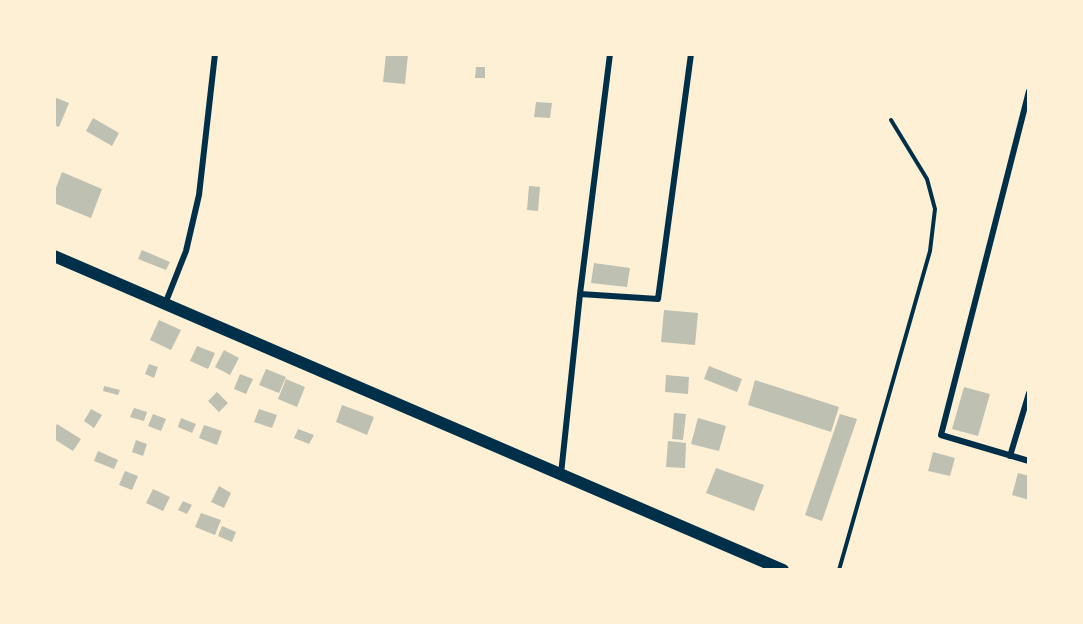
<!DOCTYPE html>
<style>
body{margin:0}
#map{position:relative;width:1083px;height:624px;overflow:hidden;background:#fdf0d5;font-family:Helvetica,sans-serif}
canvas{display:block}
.frame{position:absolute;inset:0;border:56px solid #fdf0d5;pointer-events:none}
</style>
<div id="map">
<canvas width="1083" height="624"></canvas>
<div class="frame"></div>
</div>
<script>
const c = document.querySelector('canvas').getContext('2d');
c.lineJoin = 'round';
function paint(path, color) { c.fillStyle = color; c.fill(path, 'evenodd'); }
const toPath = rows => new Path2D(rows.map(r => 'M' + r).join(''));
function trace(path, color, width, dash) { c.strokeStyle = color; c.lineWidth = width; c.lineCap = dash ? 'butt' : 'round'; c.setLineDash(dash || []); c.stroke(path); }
const building = toPath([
 [386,54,408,54,405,84,383,82],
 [476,67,485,67,485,78,475,78],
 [54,97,69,103,59,127,54,125],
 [536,102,552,103,550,118,534,117],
 [93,118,119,133,112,146,86,131],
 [62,172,102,189,91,218,54,203,54,193],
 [529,186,540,187,538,211,527,210],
 [142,250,170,262,166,270,138,259],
 [594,263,630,268,627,287,591,283],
 [664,310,698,313,695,345,661,342],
 [159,320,181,330,171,350,150,340],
 [197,346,215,353,208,369,190,361],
 [224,350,239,358,230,375,215,367],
 [149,364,158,367,154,378,145,374],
 [709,366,742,379,737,392,704,379],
 [266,369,286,377,279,393,259,385],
 [240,374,253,379,246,394,234,389],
 [666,375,689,377,688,394,665,392],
 [286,379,305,387,297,407,278,399],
 [755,380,839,407,831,432,748,405],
 [104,386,120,390,118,395,103,391],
 [964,387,990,394,978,436,952,429],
 [217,392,228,403,219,412,208,401],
 [342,405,374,417,367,435,336,422],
 [134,408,147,412,144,421,130,417],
 [91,409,102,415,94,428,84,421],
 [259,409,277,415,272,428,254,422],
 [674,413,686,414,683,440,672,439],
 [153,414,166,419,161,431,148,426],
 [840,414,857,419,822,521,805,515],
 [181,418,196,424,192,433,178,427],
 [698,418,726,426,719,451,691,444],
 [57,424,81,439,73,451,54,439,54,429],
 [204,425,222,431,217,445,199,438],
 [298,429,314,435,309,444,294,438],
 [136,440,147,444,143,456,132,452],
 [668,441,686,443,685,468,666,467],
 [98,451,118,460,114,469,94,461],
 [933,452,955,458,950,476,928,471],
 [716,468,764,485,754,511,706,493],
 [125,471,138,476,132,490,119,485],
 [1018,473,1029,476,1029,500,1012,495],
 [219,486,231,493,224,508,211,502],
 [153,489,170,497,163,511,146,503],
 [183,501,192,505,187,514,178,510],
 [201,513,221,520,215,535,195,527],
 [222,526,236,532,232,542,218,536]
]);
const service = toPath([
 [839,570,930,251,935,209,927,179,891,120]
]);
const minor = toPath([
 [1029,91,941,435,1029,461],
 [580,294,658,299,691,54],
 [165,304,186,251,199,195,215,54],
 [1010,456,1029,393],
 [561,474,580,294,610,54]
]);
const primary = toPath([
 [54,256,783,570]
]);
paint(building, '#bec0b2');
trace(service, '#003049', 4);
trace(minor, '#003049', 6);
trace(primary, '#003049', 12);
</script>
